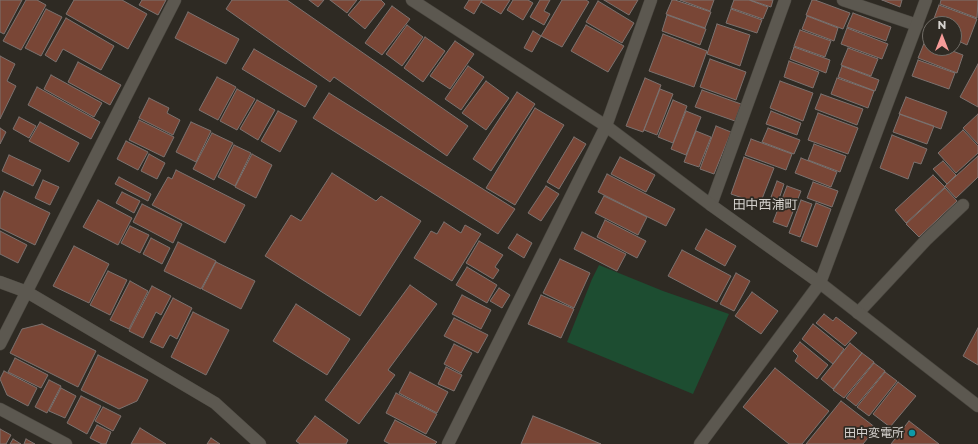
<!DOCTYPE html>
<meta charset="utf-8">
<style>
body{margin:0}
#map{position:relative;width:978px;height:444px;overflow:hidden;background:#2e2a23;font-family:Montserrat,sans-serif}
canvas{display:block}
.north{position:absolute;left:922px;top:16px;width:40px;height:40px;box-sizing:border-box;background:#2e2a23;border:1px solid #716d67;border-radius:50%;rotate:0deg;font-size:11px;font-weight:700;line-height:16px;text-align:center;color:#d5d2ce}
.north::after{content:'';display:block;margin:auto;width:14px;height:18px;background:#f59b98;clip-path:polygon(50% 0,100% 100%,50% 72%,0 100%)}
</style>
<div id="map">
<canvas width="978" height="444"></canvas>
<div class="north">N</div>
</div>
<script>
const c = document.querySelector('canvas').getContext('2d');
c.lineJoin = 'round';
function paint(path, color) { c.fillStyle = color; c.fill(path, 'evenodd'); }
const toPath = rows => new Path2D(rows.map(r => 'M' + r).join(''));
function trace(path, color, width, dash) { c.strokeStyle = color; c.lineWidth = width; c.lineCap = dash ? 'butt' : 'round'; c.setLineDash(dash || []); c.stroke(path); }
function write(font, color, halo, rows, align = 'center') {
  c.font = font + ' Montserrat,"Noto Sans JP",sans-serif'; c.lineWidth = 3.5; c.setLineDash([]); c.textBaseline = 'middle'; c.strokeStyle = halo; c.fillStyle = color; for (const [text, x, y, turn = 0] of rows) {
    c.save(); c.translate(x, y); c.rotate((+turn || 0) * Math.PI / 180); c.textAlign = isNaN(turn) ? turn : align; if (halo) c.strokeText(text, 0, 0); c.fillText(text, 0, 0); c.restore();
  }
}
const green = toPath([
 [599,265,663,291,729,314,693,394,567,342,592,279]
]);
const building = toPath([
 [0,0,22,0,4,34,0,32,0,0],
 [26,0,37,0,46,5,21,50,3,41,26,0],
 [74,0,122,0,147,14,128,49,66,14,74,0],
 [142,0,166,0,158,15,139,5,142,0],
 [232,0,287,0,468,126,447,156,334,77,330,82,226,9,232,0],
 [309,0,324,0,318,7,309,0],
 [330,0,357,0,347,13,330,0],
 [361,0,381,0,385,4,365,29,348,15,361,0],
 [469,0,482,0,474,14,464,8,469,0],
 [482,0,510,0,501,14,481,2,482,0],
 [513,0,528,0,533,3,523,20,507,10,513,0],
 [540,0,550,0,544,11,550,14,544,25,530,17,540,0],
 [562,0,586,0,589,2,562,47,541,36,562,0],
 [604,0,638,0,629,15,604,0],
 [672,0,675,0,711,12,705,28,666,14,672,0],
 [680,0,714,0,710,11,680,0],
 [734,0,749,0,768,7,763,19,731,8,734,0],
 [750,0,773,0,771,7,750,0],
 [812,0,815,0,850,13,843,29,806,15,812,0],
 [882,0,902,0,900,7,882,0],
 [941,0,978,0,977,18,940,4,941,0],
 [598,1,634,23,622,43,586,22,598,1],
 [939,5,977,19,967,45,954,39,954,24,932,24,939,5],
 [392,6,410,19,382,55,365,43,392,6],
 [46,9,62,17,41,56,25,48,46,9],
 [731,9,762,20,757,33,726,23,731,9],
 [188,12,239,39,226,64,175,38,188,12],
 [853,13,891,27,886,41,847,27,853,13],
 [667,15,706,29,700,45,662,31,667,15],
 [807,16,838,28,834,41,802,29,807,16],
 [66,18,114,46,101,70,63,49,56,62,45,55,66,18],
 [717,24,750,35,740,66,707,54,717,24],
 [407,25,423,37,402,66,386,54,407,25],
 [586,25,624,46,608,72,571,51,586,25],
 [847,28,888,44,882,59,841,44,847,28],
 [800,30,831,41,825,57,794,46,800,30],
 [533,31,541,36,532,52,524,48,533,31],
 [663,34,707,51,694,87,649,71,663,34],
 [425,37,445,51,423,82,404,68,425,37],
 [455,41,474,54,450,89,430,76,455,41],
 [925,41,930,42,930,48,945,48,963,55,957,73,918,58,925,41],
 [794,47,830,60,826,73,790,59,794,47],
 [848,48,878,59,871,76,841,65,848,48],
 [254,49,317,86,305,107,242,69,254,49],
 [0,56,15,64,7,81,16,86,0,119,0,56],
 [710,59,746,72,736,100,700,87,710,59],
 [918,60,955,73,949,89,912,76,918,60],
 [789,61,819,72,813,88,784,77,789,61],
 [78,62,121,85,110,105,68,82,78,62],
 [978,64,978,107,960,97,978,64],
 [468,66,484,77,461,110,445,99,468,66],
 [842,66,879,80,875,91,838,77,842,66],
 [51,75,102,103,94,117,44,89,51,75],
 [217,77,236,87,218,120,199,110,217,77],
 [645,78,661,85,643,132,626,126,645,78],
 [837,78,874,91,868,108,831,94,837,78],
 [486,81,509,98,486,130,462,113,486,81],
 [780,81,813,93,803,121,770,108,780,81],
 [37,87,100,122,91,139,28,105,37,87],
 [237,89,255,99,237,130,220,121,237,89],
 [660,89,673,94,657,135,644,130,660,89],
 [702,90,741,104,735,121,695,107,702,90],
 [517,92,535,104,491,171,473,159,517,92],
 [329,93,515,209,498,234,313,118,329,93],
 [821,94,863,109,857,125,815,109,821,94],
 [906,97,947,112,941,129,899,114,906,97],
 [149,98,169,108,167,113,180,120,173,135,139,118,149,98],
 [257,100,275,110,258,140,240,129,257,100],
 [673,100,687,106,673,143,658,137,673,100],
 [535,108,564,125,515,205,486,188,535,108],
 [278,111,297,121,280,152,261,141,278,111],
 [686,111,701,117,686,155,671,149,686,111],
 [771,111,801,123,797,135,766,124,771,111],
 [818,113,858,128,848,154,808,140,818,113],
 [900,114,934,126,927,144,893,132,900,114],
 [978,114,978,144,963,128,978,114],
 [19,117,36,126,29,138,13,129,19,117],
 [139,120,174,137,164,157,129,140,139,120],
 [40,122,79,143,69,162,29,141,40,122],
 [191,122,211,131,196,162,176,152,191,122],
 [716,126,731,132,714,174,700,169,716,126],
 [0,128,6,132,0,144,0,128],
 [768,128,800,140,794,154,762,142,768,128],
 [963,130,978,146,978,153,956,173,938,153,963,130],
 [696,131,711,137,699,167,684,162,696,131],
 [212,133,233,143,214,180,193,169,212,133],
 [892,135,927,149,921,164,914,162,908,179,880,168,892,135],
 [574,137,586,144,559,189,547,182,574,137],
 [751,139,792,154,786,170,745,155,751,139],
 [126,141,148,152,138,170,117,159,126,141],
 [814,144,846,156,840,172,808,160,814,144],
 [234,145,251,153,235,186,218,177,234,145],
 [149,154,165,163,157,179,141,171,149,154],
 [252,154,272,165,256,198,235,187,252,154],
 [9,155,41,170,33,186,2,171,9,155],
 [978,156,978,177,956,198,945,186,978,156],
 [620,157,655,175,646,192,611,174,620,157],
 [744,157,774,168,760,204,731,194,744,157],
 [801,158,837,172,831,187,795,173,801,158],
 [943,161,956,175,947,184,933,169,943,161],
 [176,170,245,205,225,243,152,205,168,177,172,179,176,170],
 [332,173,376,201,381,196,421,221,360,316,265,256,291,215,301,221,332,173],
 [607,174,675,209,666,226,598,192,607,174],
 [933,175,945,187,906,223,895,210,933,175],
 [119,177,151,194,148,201,115,184,119,177],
 [43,180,59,187,50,205,35,198,43,180],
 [777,181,784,184,779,199,771,197,777,181],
 [813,182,838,191,832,207,807,198,813,182],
 [546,186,559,194,541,221,528,213,546,186],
 [787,186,801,191,787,227,773,222,787,186],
 [945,188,957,201,919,237,906,224,945,188],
 [4,191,50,213,35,245,0,228,0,200,4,191],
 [122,192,140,201,134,213,116,203,122,192],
 [604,196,647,217,638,235,595,213,604,196],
 [98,200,132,218,118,245,83,227,98,200],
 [801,200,812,204,800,237,789,233,801,200],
 [816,203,831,209,817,247,801,241,816,203],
 [142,204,182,224,173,243,133,222,142,204],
 [605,220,646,241,637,258,597,237,605,220],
 [444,222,461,233,465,225,481,234,452,281,414,258,431,231,437,234,444,222],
 [130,226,149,235,140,253,121,243,130,226],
 [706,229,736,246,725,266,695,249,706,229],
 [0,231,27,245,18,263,0,254,0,231],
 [582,232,626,254,617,271,574,249,582,232],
 [517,234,532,243,524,258,508,248,517,234],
 [151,238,170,248,162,264,143,254,151,238],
 [479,241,503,255,495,267,499,270,493,279,466,263,479,241],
 [178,242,216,261,201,289,164,271,178,242],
 [74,246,109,264,89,303,53,286,74,246],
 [682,250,731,276,717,302,668,276,682,250],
 [560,259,590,273,574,308,543,293,560,259],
 [216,262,255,281,241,309,202,289,216,262],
 [467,267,497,285,487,303,456,285,467,267],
 [108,271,127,280,110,315,90,305,108,271],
 [736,273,750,281,734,311,720,304,736,273],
 [130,281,148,291,129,329,110,320,130,281],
 [410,285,437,304,388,370,395,375,359,424,325,400,410,285],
 [152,286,171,296,161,315,156,312,143,338,129,331,152,286],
 [499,288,510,295,502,308,490,301,499,288],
 [752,292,778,311,761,334,735,316,752,292],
 [462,295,491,310,481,329,452,314,462,295],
 [541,295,574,309,561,338,528,324,541,295],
 [173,298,192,308,177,339,170,335,163,348,150,342,173,298],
 [296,304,350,339,327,375,273,341,296,304],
 [193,312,229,330,206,375,171,357,193,312],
 [824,314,833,321,836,317,857,333,845,346,816,323,824,314],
 [454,318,488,335,478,353,444,336,454,318],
 [42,324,96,351,78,387,10,353,22,329,42,324],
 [813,324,844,349,833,364,802,339,813,324],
 [978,328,978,365,963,356,978,328],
 [800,342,828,365,817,379,795,361,798,356,793,351,800,342],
 [850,343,862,353,833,389,821,379,850,343],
 [454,344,472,353,461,373,444,364,454,344],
 [862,353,874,362,844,398,833,390,862,353],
 [98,355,148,380,137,401,119,409,81,390,98,355],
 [15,358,48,375,41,388,8,372,15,358],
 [874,363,885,371,856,406,846,398,874,363],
 [446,367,462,375,454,391,438,384,446,367],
 [775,368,829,411,802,444,789,444,743,407,775,368],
 [4,371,37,388,28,406,7,395,0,379,4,371],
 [410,372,448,392,437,413,399,393,410,372],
 [885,372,897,381,869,416,857,407,885,372],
 [49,380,61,386,47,413,35,407,49,380],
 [898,382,916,396,890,427,873,414,898,382],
 [61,388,76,396,65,418,49,411,61,388],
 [396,393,437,414,426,434,386,413,396,393],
 [81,396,101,406,87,434,67,423,81,396],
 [841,401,876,428,863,444,806,444,841,401],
 [103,407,121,416,113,431,95,421,103,407],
 [315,416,348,440,346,444,300,444,296,441,315,416],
 [533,416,563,428,601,444,521,444,533,416],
 [395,420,437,442,435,444,390,444,384,441,395,420],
 [909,421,939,444,891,444,909,421],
 [97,425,111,432,106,444,102,444,90,438,97,425],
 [140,428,166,444,131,444,140,428],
 [0,429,11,435,6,444,0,444,0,429],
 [211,438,220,444,207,444,211,438],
 [13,439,21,444,10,444,13,439],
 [26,439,35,444,24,444,26,439]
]);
const service = toPath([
 [843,0,917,25],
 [711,205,785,0],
 [858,313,926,240,963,205],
 [0,409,66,444]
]);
const minor = toPath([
 [412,0,606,126,711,205,820,283,978,406],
 [0,282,27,292,215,403,260,444],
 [0,344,175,0],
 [448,444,606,126,651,0],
 [700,444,820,283,926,0]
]);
const markers = [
 [912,433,4,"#0f9aa8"]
];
const poiNames = [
 ["田中変電所",904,433]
];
const neighbourhoodNames = [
 ["田中西浦町",765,205]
];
paint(green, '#1d4d31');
paint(building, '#794636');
trace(building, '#7c726f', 1);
trace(service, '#48453e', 13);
trace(minor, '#48453e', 13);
trace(service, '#5c5850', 12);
trace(minor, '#5c5850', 12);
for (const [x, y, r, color] of markers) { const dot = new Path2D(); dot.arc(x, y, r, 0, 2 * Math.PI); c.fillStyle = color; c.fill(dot); trace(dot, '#2e2a23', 1.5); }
write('12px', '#d5d2ce', '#2e2a23', poiNames, 'right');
write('13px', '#d5d2ce', '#2e2a23', neighbourhoodNames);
</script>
